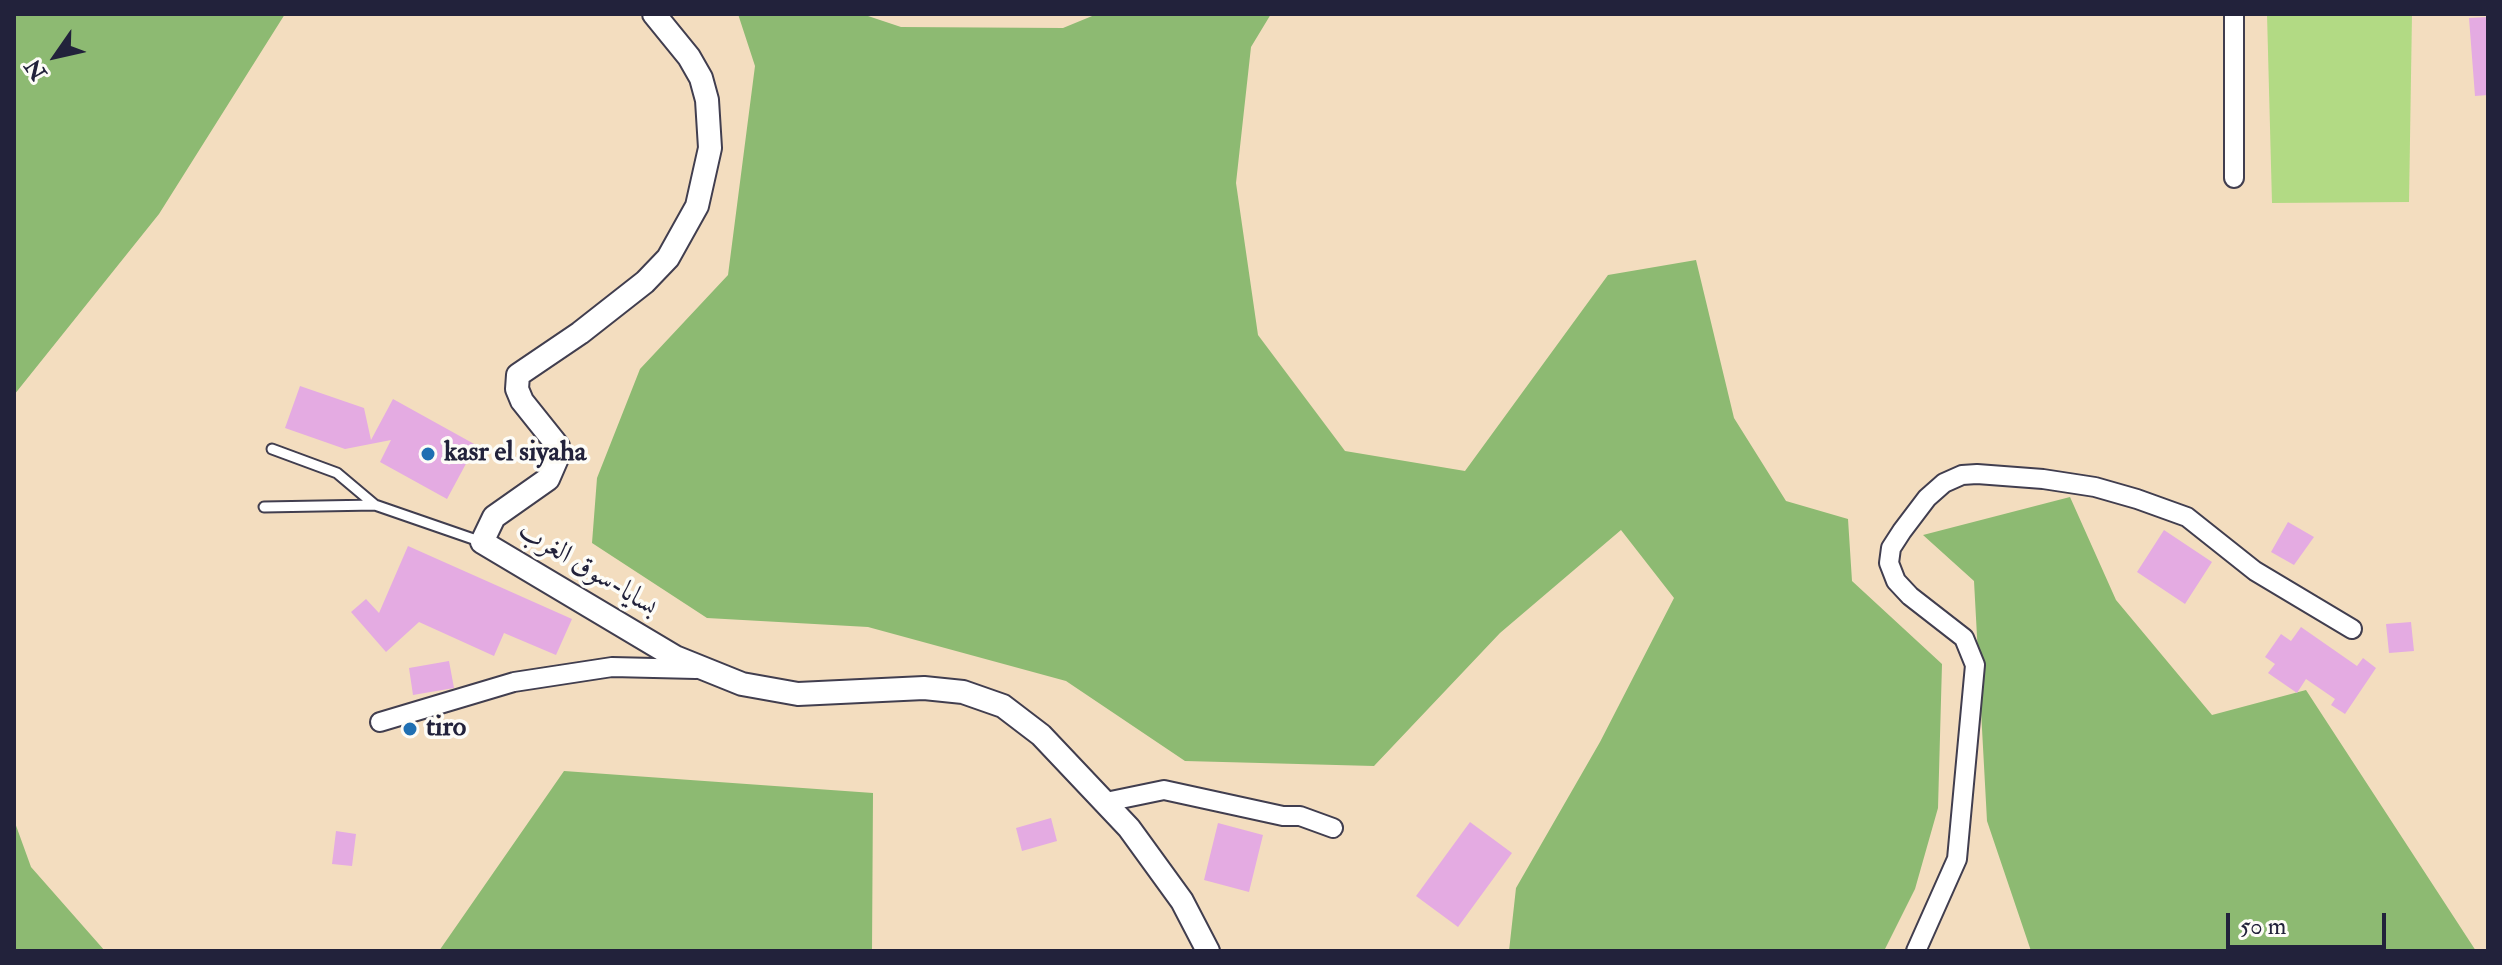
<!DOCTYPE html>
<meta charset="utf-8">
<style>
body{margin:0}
#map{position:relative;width:2502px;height:965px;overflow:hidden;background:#f3ddbf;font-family:"IM FELL Double Pica",serif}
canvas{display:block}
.frame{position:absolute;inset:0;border:16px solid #22223b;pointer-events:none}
.north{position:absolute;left:16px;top:16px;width:80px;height:80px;-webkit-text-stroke:6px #fdfcf7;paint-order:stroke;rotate:236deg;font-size:22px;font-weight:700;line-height:32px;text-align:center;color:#22223b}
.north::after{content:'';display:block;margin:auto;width:28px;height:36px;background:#22223b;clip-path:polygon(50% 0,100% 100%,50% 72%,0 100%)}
.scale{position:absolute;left:2226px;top:913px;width:160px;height:36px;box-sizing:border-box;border:4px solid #22223b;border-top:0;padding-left:10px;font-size:24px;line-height:28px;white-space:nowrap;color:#22223b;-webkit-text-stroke:6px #fdfcf7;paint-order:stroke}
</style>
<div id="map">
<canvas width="2502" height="965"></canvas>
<div class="frame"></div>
<div class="north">N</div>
<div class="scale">50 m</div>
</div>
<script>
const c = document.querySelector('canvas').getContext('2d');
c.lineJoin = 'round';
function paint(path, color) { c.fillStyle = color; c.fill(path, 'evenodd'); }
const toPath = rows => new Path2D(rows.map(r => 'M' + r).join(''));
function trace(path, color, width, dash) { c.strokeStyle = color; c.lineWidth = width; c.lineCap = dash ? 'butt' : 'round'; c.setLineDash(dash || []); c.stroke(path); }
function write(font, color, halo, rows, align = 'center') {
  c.font = font + ' "IM FELL Double Pica",Amiri,serif'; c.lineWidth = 7; c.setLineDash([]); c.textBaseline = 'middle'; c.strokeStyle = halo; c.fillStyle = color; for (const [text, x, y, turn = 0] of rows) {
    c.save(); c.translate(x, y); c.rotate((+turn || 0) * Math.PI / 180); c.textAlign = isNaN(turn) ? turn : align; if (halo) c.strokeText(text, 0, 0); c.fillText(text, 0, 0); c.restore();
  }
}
const green = toPath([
 [2267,14,2412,14,2409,202,2272,203]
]);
const forest = toPath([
 [14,14,285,14,159,214,14,395],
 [738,14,862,14,901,27,1063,28,1097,14,1271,14,1251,47,1236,183,1258,335,1345,451,1465,471,1608,275,1696,260,1734,418,1786,501,1848,519,1852,581,1942,664,1938,808,1915,889,1884,951,1509,951,1516,888,1600,742,1674,598,1621,530,1500,633,1374,766,1185,761,1066,681,868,627,707,618,592,543,597,478,640,369,728,275,755,66],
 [2070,497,2116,600,2212,715,2306,690,2476,951,2031,951,1987,821,1974,581,1923,535],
 [564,771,873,793,872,951,439,951],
 [14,820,31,867,105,951,14,951]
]);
const building = toPath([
 [2488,17,2488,95,2475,96,2469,18],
 [300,386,364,408,371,440,393,399,476,445,447,499,380,462,391,440,345,449,285,428],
 [2288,522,2314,537,2294,565,2271,552],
 [2164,530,2212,562,2185,604,2137,572],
 [408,546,572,619,556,655,504,633,494,656,419,622,386,652,351,612,366,599,379,613],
 [2411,622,2414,651,2389,653,2386,624],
 [2301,627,2357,666,2363,658,2376,668,2345,714,2331,705,2335,699,2306,679,2297,693,2268,673,2275,664,2265,657,2281,634,2291,641],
 [449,661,454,688,413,695,409,668],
 [1051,818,1057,841,1022,851,1016,828],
 [1470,822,1512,853,1458,927,1416,896],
 [1218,823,1263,835,1249,892,1204,880],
 [336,831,356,834,352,866,332,864]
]);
const service = toPath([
 [272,449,337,473,375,505],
 [264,507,375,505,482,542]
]);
const minor = toPath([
 [2234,14,2234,178],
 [380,722,514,682,612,667,696,669],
 [1106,802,1164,790,1283,816,1300,816,1333,828],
 [1916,951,1957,859,1975,665,1964,638,1910,596,1896,581,1889,563,1891,548,1902,531,1927,498,1944,483,1962,475,1977,474,2043,479,2095,487,2137,499,2187,517,2255,571,2352,629]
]);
const tertiary = toPath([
 [654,14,689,57,701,78,707,100,710,148,697,206,668,258,645,282,580,333,518,375,517,389,522,401,558,446,558,456,548,479,494,517,482,542,675,657,742,684,798,694,924,688,963,692,1003,706,1041,735,1129,828,1182,901,1208,951]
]);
const markers = [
 [428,454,8,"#1f6fb2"],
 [410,729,8,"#1f6fb2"]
];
const poiNames = [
 ["kasr el siyaha",444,454],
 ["tiro",426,729]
];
const streetNames = [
 ["بسايا-سوق الغرب",587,570,31]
];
paint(green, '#b2da84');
paint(forest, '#8dba72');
paint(building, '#e4abe2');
trace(service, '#413e4f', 13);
trace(minor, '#413e4f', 22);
trace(tertiary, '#413e4f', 26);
trace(service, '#fff', 9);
trace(minor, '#fff', 18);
trace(tertiary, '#fff', 22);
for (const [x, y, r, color] of markers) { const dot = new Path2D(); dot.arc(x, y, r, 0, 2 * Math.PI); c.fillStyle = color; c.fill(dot); trace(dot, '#fdfcf7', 3); }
write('bold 28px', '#22223b', '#fdfcf7', poiNames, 'left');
write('28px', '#22223b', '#fdfcf7', streetNames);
</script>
